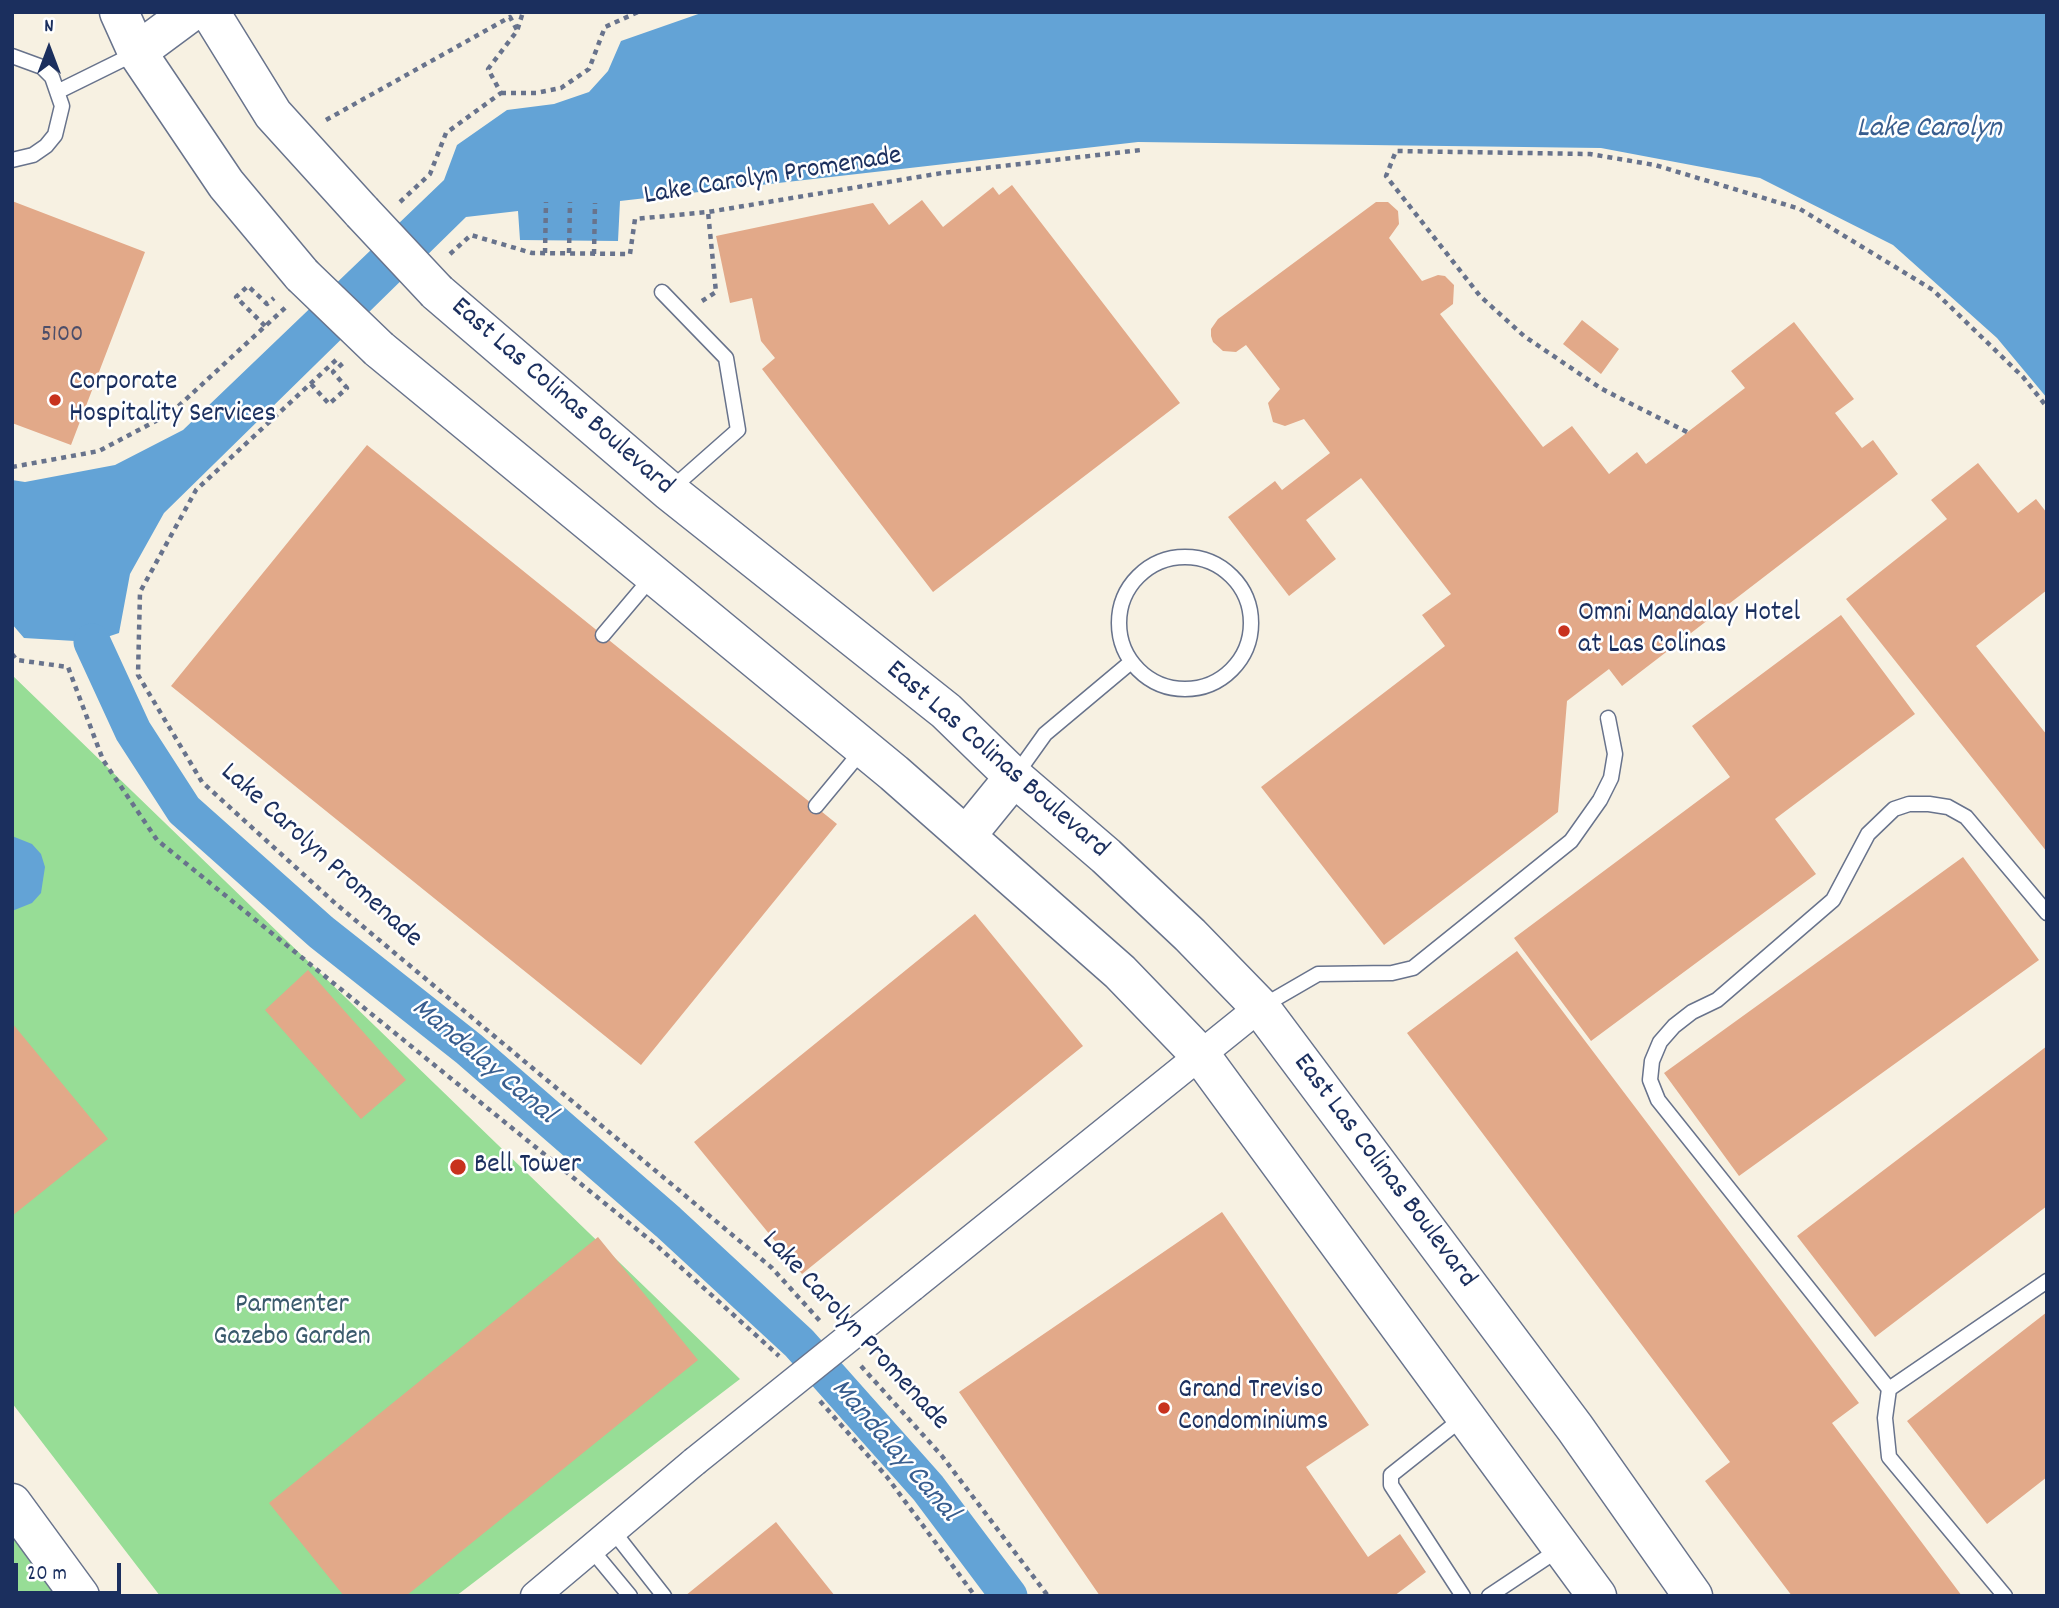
<!DOCTYPE html>
<style>
body{margin:0}
#map{position:relative;width:2059px;height:1608px;overflow:hidden;background:#f7f1e2;font-family:Dekko,sans-serif}
canvas{display:block}
.frame{position:absolute;inset:0;border:14px solid #1b2f5e;pointer-events:none}
.north{position:absolute;left:14px;top:14px;width:70px;height:70px;-webkit-text-stroke:5px #fff;paint-order:stroke;rotate:0deg;font-size:19px;font-weight:700;line-height:28px;text-align:center;color:#1b2f5e}
.north::after{content:'';display:block;margin:auto;width:24px;height:32px;background:#1b2f5e;clip-path:polygon(50% 0,100% 100%,50% 72%,0 100%)}
.scale{position:absolute;left:14px;top:1563px;width:107px;height:32px;box-sizing:border-box;border:4px solid #1b2f5e;border-top:0;padding-left:9px;font-size:21px;line-height:24px;white-space:nowrap;color:#1b2f5e;-webkit-text-stroke:5px #fff;paint-order:stroke}
</style>
<div id="map">
<canvas width="2059" height="1608"></canvas>
<div class="frame"></div>
<div class="north">N</div>
<div class="scale">20 m</div>
</div>
<script>
const c = document.querySelector('canvas').getContext('2d');
c.lineJoin = 'round';
function paint(path, color) { c.fillStyle = color; c.fill(path, 'evenodd'); }
const toPath = rows => new Path2D(rows.map(r => 'M' + r).join(''));
function trace(path, color, width, dash) { c.strokeStyle = color; c.lineWidth = width; c.lineCap = dash ? 'butt' : 'round'; c.setLineDash(dash || []); c.stroke(path); }
function write(font, color, halo, rows, align = 'center') {
  c.font = font + ' Dekko,sans-serif'; c.lineWidth = 5; c.setLineDash([]); c.textBaseline = 'middle'; c.strokeStyle = halo; c.fillStyle = color; for (const [text, x, y, turn = 0] of rows) {
    c.save(); c.translate(x, y); c.rotate((+turn || 0) * Math.PI / 180); c.textAlign = isNaN(turn) ? turn : align; if (halo) c.strokeText(text, 0, 0); c.fillText(text, 0, 0); c.restore();
  }
}
const green = toPath([
 [12,675,740,1379,456,1596,160,1596,12,1403],
 [12,1527,61,1596,12,1596]
]);
const water = toPath([
 [704,12,2047,12,2047,398,1997,338,1893,245,1760,178,1601,148,1138,142,620,201,618,241,520,240,518,211,466,217,164,513,130,574,119,633,92,642,24,638,12,624,12,480,25,482,115,465,183,430,444,180,457,145,507,110,554,104,589,92,608,71,621,41],
 [12,836,32,844,41,854,45,867,41,893,32,903,12,911]
]);
const canal = toPath([
 [92,642,133,731,184,810,321,932,469,1049,668,1222,799,1343,928,1488,1009,1596]
]);
const building = toPath([
 [1012,185,1180,403,933,592,762,369,775,358,761,341,752,298,730,303,716,236,873,203,889,225,922,200,943,227,993,187,999,195],
 [12,201,145,252,71,445,12,423],
 [1376,202,1388,202,1398,211,1399,224,1389,238,1422,281,1438,275,1445,276,1454,285,1453,304,1440,314,1543,447,1572,426,1609,474,1637,452,1646,464,1745,388,1731,371,1794,322,1854,399,1835,413,1862,448,1873,440,1898,474,1622,686,1609,669,1567,701,1558,812,1384,945,1261,787,1445,646,1422,615,1451,594,1361,478,1306,520,1336,559,1289,596,1228,517,1275,481,1282,490,1330,453,1304,419,1285,426,1273,422,1268,403,1280,389,1246,345,1236,352,1223,351,1213,342,1211,336,1211,329,1218,319],
 [1582,320,1619,349,1601,374,1563,344],
 [367,445,837,824,641,1065,171,686],
 [1978,463,2018,513,2036,499,2047,513,2047,590,1976,646,2047,735,2047,852,1846,599,1947,519,1931,500],
 [1841,615,1915,714,1775,819,1816,874,1591,1041,1514,938,1730,777,1692,726],
 [1963,857,2039,960,1739,1176,1664,1073],
 [975,914,1083,1046,802,1274,694,1142],
 [1517,951,1859,1403,1832,1423,1962,1596,1792,1596,1705,1481,1730,1462,1407,1033],
 [308,970,406,1080,361,1119,265,1010],
 [12,1023,108,1139,12,1216],
 [2047,1046,2047,1206,1875,1337,1797,1236],
 [1222,1212,1369,1425,1306,1467,1368,1557,1400,1534,1426,1572,1394,1596,1100,1596,959,1392],
 [598,1237,698,1360,406,1596,344,1596,269,1503],
 [2047,1312,2047,1477,1987,1524,1907,1421],
 [776,1522,835,1596,685,1596]
]);
const path = toPath([
 [501,93,536,93,561,88,589,69,605,27,638,12],
 [326,120,510,17,517,30],
 [400,202,430,174,446,133,501,93,488,69,517,31,523,12],
 [545,253,546,202],
 [569,253,570,202],
 [450,254,471,235,532,253,630,254,635,219,708,212,942,173,1141,150],
 [594,254,595,203],
 [702,301,716,292,708,212],
 [265,326,236,297,248,286,267,304,274,298],
 [336,360,196,490,140,592,138,675,202,782,336,904,772,1268,820,1321],
 [311,384,329,404,347,388,333,372,343,363],
 [1687,432,1602,389,1524,336,1480,296,1386,176,1396,151,1590,154,1655,165,1800,209,1933,290,2023,377,2047,407],
 [12,467,99,451,171,413,286,307],
 [12,654,17,660,68,667,103,760,157,840,655,1244,779,1356],
 [861,1366,942,1456,1048,1596],
 [820,1401,887,1477,975,1596]
]);
const service = toPath([
 [12,56,42,67,52,77,62,106,55,135,46,146,33,155,12,160],
 [59,91,136,53],
 [662,292,726,358,738,430,670,490],
 '1119 623a66 66 0 1 1 132 0a66 66 0 1 1-132 0Z',
 [603,635,652,577],
 [1015,776,1045,734,1131,662],
 [816,806,864,748],
 [1261,1007,1318,974,1392,973,1413,968,1571,841,1600,800,1611,778,1615,754,1608,718],
 [1889,1389,1658,1100,1650,1080,1652,1061,1660,1042,1674,1026,1692,1012,1717,1000,1833,900,1868,834,1894,809,1909,804,1929,804,1948,807,1966,817,2047,913],
 [613,1531,664,1596],
 [591,1549,630,1596],
 [1463,1596,1391,1485,1391,1475,1464,1417],
 [1489,1596,1561,1548],
 [2005,1596,1889,1457,1885,1418,1889,1389,2047,1281]
]);
const minor = toPath([
 [912,1287,1260,1007],
 [535,1596,694,1462]
]);
const secondary = toPath([
 [119,12,137,52,226,184,302,275],
 [210,12,273,114,362,212],
 [137,52,191,12],
 [437,292,669,491,946,711,1014,777,1106,856,1190,935,1260,1007,1575,1428,1693,1596],
 [379,349,894,773,1120,972,1202,1057,1597,1596],
 [966,836,1014,777],
 [12,1503,80,1596]
]);
const minorBridge = toPath([
 [694,1462,912,1287]
]);
const secondaryBridge = toPath([
 [362,212,437,292],
 [302,275,379,349]
]);
const markers = [
 [55,400,7,"#c8321e"],
 [1564,631,7,"#c8321e"],
 [458,1167,9,"#c8321e"],
 [1164,1408,7,"#c8321e"]
];
const numberNames = [
 ["5100",62,337]
];
const streetNames = [
 ["Lake Carolyn Promenade",773,178,-9],
 ["East Las Colinas Boulevard",561,398,41],
 ["East Las Colinas Boulevard",996,761,41],
 ["Lake Carolyn Promenade",320,857,42],
 ["East Las Colinas Boulevard",1383,1172,53],
 ["Lake Carolyn Promenade",854,1332,47]
];
const poiNames = [
 ["Corporate",69,384],
 ["Hospitality Services",69,416],
 ["Omni Mandalay Hotel",1578,615],
 ["at Las Colinas",1578,647],
 ["Bell Tower",474,1167],
 ["Grand Treviso",1178,1392],
 ["Condominiums",1178,1424]
];
const parkNames = [
 ["Parmenter",292,1307],
 ["Gazebo Garden",292,1339]
];
const waterNames = [
 ["Lake Carolyn",1929,131],
 ["Mandalay Canal",482,1063,40],
 ["Mandalay Canal",893,1452,49]
];
paint(green, '#97dd96');
paint(water, '#63a3d6');
trace(canal, '#63a3d6', 37);
paint(building, '#e2a989');
trace(service, '#68738c', 17);
trace(minor, '#68738c', 31);
trace(secondary, '#68738c', 41);
trace(path, '#68738c', 4.5, [5, 5]);
trace(service, '#fff', 14);
trace(minor, '#fff', 28);
trace(secondary, '#fff', 38);
trace(minorBridge, '#68738c', 31, []);
trace(secondaryBridge, '#68738c', 41, []);
trace(minorBridge, '#fff', 28);
trace(secondaryBridge, '#fff', 38);
for (const [x, y, r, color] of markers) { const dot = new Path2D(); dot.arc(x, y, r, 0, 2 * Math.PI); c.fillStyle = color; c.fill(dot); trace(dot, '#fff', 2.5); }
write('24px', '#4d4e69', null, numberNames);
write('28px', '#1b2f5e', '#fff', streetNames);
write('28px', '#1b2f5e', '#fff', poiNames, 'left');
write('28px', '#3a5a6c', '#fff', parkNames);
write('italic 30px', '#385d8e', '#fff', waterNames);
</script>
